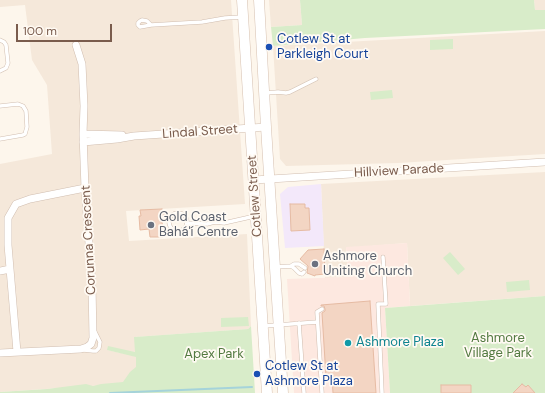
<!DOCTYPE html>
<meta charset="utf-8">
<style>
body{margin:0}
#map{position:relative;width:545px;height:393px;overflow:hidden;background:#fdf6ec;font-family:"DM Sans",sans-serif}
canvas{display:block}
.scale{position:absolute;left:16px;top:24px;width:96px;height:18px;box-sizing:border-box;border:2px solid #7a5c4d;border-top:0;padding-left:5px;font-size:12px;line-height:14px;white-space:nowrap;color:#7a5c4d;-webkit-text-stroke:3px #fffaf3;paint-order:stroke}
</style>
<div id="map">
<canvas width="545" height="393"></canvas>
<div class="scale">100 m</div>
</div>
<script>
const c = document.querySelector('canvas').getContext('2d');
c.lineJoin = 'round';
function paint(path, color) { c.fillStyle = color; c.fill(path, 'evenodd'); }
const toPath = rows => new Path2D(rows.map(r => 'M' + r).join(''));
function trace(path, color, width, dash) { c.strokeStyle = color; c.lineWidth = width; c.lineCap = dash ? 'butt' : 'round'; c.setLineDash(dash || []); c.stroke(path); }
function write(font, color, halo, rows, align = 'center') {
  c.font = font + ' "DM Sans",sans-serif'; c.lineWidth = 3.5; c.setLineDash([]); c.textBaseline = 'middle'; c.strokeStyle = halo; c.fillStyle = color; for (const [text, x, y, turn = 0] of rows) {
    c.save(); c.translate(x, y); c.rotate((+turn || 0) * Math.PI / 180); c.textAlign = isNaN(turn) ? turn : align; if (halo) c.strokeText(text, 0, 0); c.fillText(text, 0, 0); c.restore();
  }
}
const residential = toPath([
 [0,0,231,0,245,204,126,211,129,241,247,234,251,326,248,329,135,337,136,352,107,350,136,356,137,383,0,392,0,164,52,154,47,85,32,60,25,5,0,7],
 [269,0,300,0,302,25,271,27],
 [534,0,545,0,545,10,535,10],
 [545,31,545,154,398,163,286,166,280,159,273,46],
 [545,172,545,296,410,306,407,243,346,248,348,277,325,278,321,184]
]);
const commercial = toPath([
 [407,243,410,306,385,308,390,393,294,393,287,279,348,277,346,247]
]);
const education = toPath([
 [321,184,324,246,285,248,280,194,288,187]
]);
const green = toPath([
 [300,0,534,0,535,10,545,10,545,29,365,38,273,46,271,27,302,25],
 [453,39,453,49,430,50,430,40],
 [392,90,393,98,371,100,370,92],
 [450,252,465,269,458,275,443,258],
 [529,280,530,290,507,292,506,282],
 [545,296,545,393,390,393,385,308],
 [248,317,249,326,221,327,221,318],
 [251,326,255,393,0,393,0,392,47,389,86,384,93,386,101,384,123,382,130,372,136,367,136,357,107,350,108,346,135,352,134,337,248,329]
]);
const stream = toPath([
 [110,393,252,387]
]);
const building = toPath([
 [290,204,305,204,305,208,309,208,310,230,291,231,290,204],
 [162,209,162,214,165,214,165,220,162,220,163,237,150,237,149,229,140,230,139,216,141,216,140,210,162,209],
 [324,249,325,274,315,275,315,276,307,273,308,266,300,259,308,250,324,249],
 [370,301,376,393,333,393,332,377,326,377,322,313,325,311,325,309,324,306,321,306,321,305,370,301],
 [522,384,526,387,528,385,535,393,513,393,522,384],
 [441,385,471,385,471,393,441,393,441,385]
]);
const service = toPath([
 [151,25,147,21,142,20,140,21,138,23,138,25,140,27,151,25,202,22,225,18,242,17],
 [0,40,4,42,6,45,8,63,6,68,0,71],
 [266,93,278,92,286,93,290,92,316,79],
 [0,106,18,104,23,106,26,111,27,127,25,134,23,135,0,139],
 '169 222a9 9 0 1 1 18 0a9 9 0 1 1-18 0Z',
 [187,223,207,224,215,222,224,223,255,216],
 [291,266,294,264,299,264,305,268],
 [276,267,291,266,294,268,299,273,302,274,304,272],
 [322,309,317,312,322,393],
 [299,323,304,393],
 [265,326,317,322],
 [84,350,93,351,96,351,99,348,100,342,95,332],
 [382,393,378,304,386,304,383,257]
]);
const minor = toPath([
 [83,134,122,135],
 [83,142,117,139,134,136,266,127],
 [254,180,545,162],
 [0,271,10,269],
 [17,352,8,245,8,218,16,204,30,199,85,188],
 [0,353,81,349,87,347,91,344,93,338,92,285,85,188,83,134,84,106,82,64,76,45]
]);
const secondary = toPath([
 [242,0,267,393],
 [259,0,266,127,283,393]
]);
const markers = [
 [269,47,4,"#1a4fb4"],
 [151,225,4,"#6b7280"],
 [315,264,4,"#6b7280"],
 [348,343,4,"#0f9aa8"],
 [257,374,4,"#1a4fb4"]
];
const transitNames = [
 ["Cotlew St at",277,40],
 ["Parkleigh Court",277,55],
 ["Cotlew St at",265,367],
 ["Ashmore Plaza",265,382]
];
const streetNames = [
 ["Lindal Street",200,132,-4],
 ["Hillview Parade",399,171,-3],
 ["Cotlew Street",255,196,-94],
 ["Corunna Crescent",89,240,-93]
];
const worshipNames = [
 ["Gold Coast",159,218],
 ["Bahá'í Centre",159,233],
 ["Ashmore",323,257],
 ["Uniting Church",323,272]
];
const parkNames = [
 ["Ashmore",498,339],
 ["Village Park",498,354],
 ["Apex Park",214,355]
];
const cultureNames = [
 ["Ashmore Plaza",356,343]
];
paint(residential, '#f5e8da');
paint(commercial, '#fde8e0');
paint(education, '#f3e8fa');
paint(green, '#d8ecc9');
trace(stream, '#a5d3da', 2);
paint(building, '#f3d5c3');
trace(building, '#e6bba3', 1);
trace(service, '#d1beb0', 4.5);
trace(minor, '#d1beb0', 8);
trace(secondary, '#d6c0b0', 11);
trace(service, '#fff', 3.5);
trace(minor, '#fff', 7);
trace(secondary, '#fff', 10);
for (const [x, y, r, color] of markers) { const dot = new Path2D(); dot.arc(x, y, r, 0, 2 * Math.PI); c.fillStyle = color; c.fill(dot); trace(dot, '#fffaf3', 1.5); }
write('13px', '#164399', '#fffaf3', transitNames, 'left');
write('13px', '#7a5c4d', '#fffaf3', streetNames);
write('13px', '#5b616d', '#fffaf3', worshipNames, 'left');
write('13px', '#537a41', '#fffaf3', parkNames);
write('13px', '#0d838f', '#fffaf3', cultureNames, 'left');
</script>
